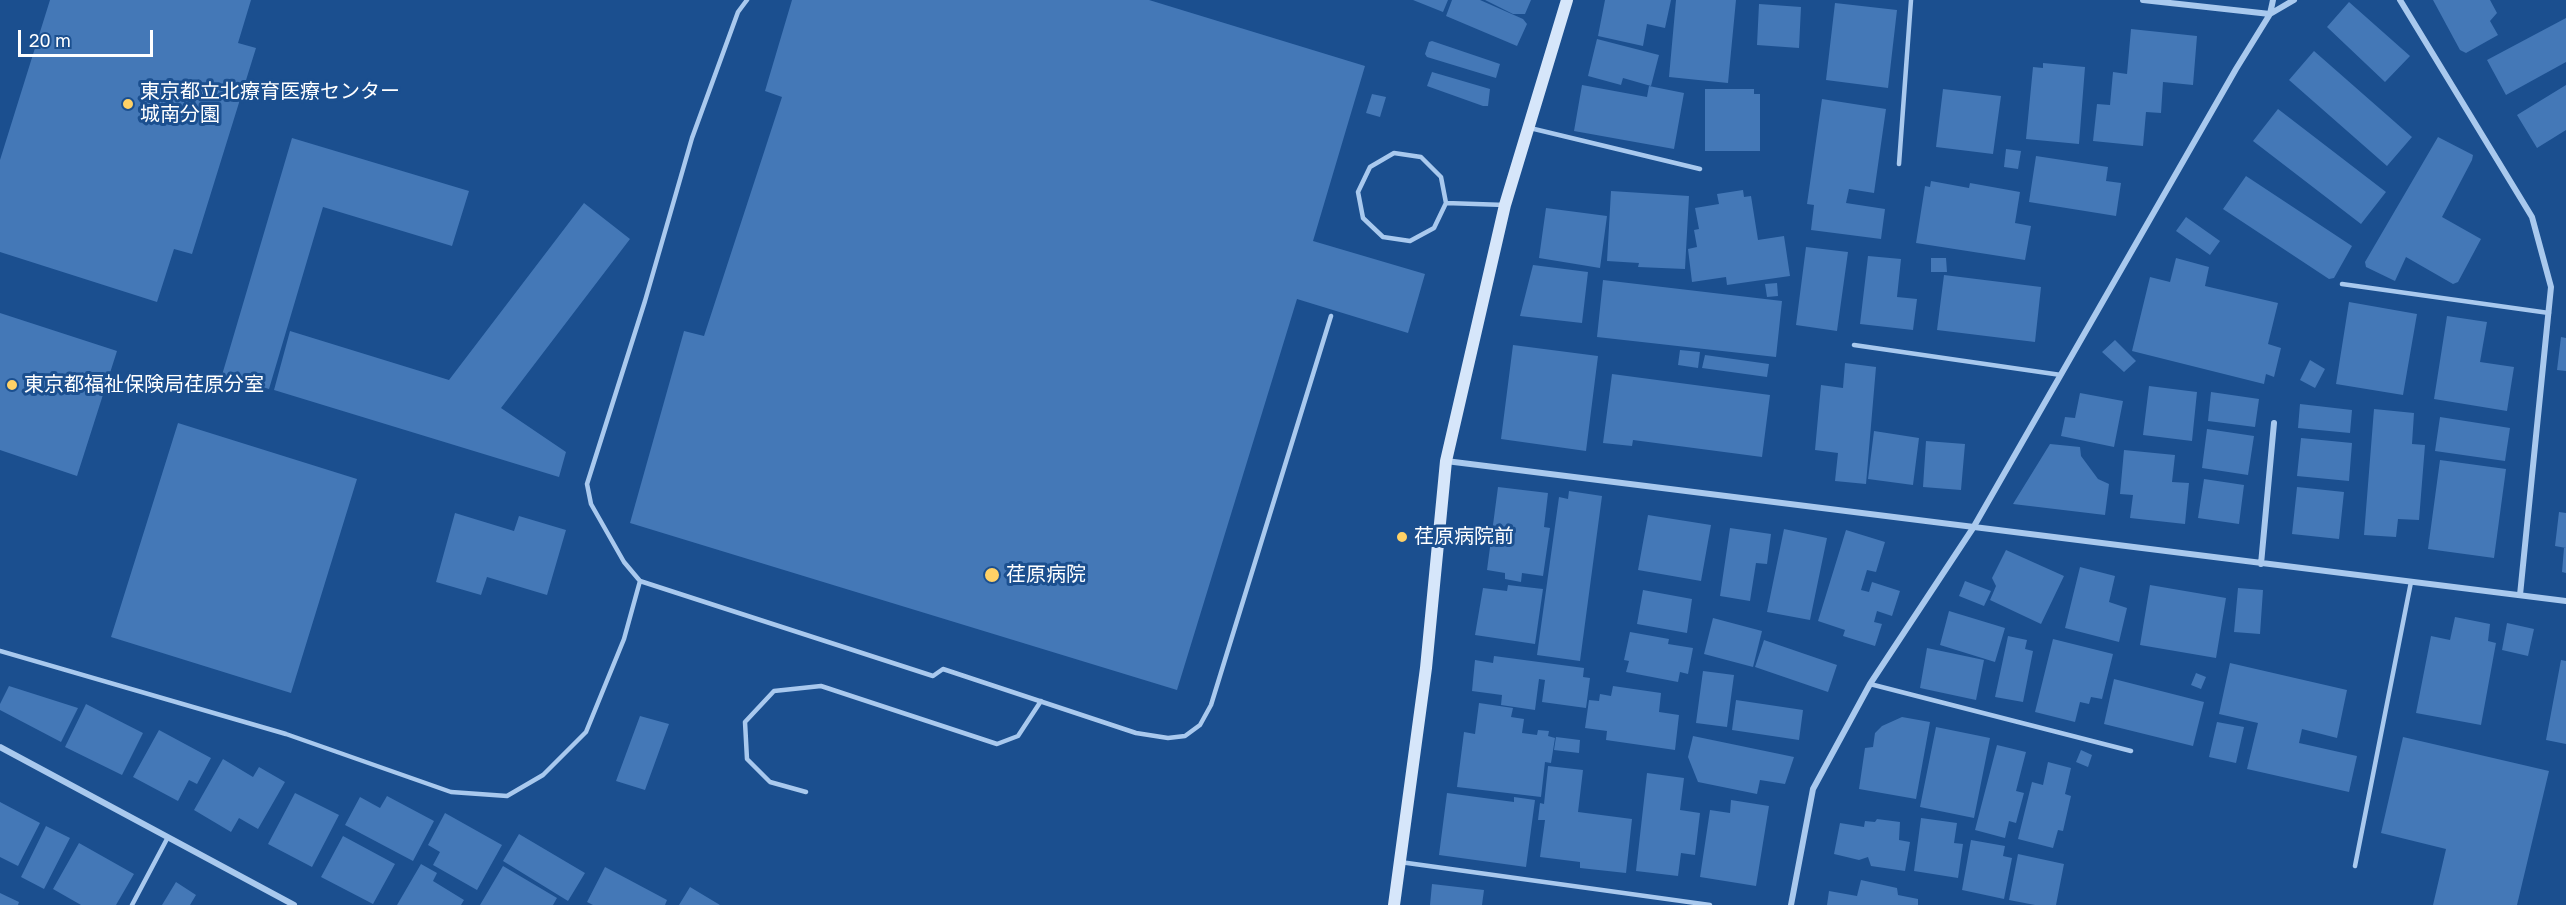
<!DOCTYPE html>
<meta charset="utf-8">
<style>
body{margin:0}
#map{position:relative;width:2566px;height:905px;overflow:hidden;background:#1b4f8f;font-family:"Golos Text",sans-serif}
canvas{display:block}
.scale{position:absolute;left:18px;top:30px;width:135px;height:27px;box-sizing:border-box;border:3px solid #fff;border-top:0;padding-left:8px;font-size:18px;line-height:21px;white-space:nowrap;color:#fff;-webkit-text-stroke:4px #1b4f8f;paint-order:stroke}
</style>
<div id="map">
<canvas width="2566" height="905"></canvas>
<div class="scale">20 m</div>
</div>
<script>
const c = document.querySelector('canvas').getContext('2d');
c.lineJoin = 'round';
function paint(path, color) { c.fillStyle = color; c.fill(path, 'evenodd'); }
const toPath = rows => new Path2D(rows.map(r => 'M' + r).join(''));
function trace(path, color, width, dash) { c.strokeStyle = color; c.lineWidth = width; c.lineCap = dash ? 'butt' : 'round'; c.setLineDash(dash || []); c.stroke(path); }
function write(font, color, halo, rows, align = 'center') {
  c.font = font + ' "Golos Text","Noto Sans JP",sans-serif'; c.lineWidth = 6; c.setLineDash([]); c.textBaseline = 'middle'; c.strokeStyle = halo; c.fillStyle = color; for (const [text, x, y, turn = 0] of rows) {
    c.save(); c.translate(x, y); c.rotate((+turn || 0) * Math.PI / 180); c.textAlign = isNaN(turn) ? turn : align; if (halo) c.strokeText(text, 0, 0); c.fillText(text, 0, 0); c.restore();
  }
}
const building = toPath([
 [50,0,251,0,238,43,256,48,192,254,174,249,157,302,0,252,0,160],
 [792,0,1149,0,1365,66,1313,241,1425,274,1408,333,1297,299,1177,690,630,523,684,331,704,336,782,97,765,91],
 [1413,0,1448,0,1443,12],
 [1452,0,1480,0,1523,19,1527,24,1517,46,1446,16],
 [1485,0,1531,0,1525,14,1513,14],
 [1605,0,1671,0,1665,28,1647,24,1643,46,1598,36],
 [1676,0,1736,0,1728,83,1669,77],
 [2433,0,2490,0,2497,13,2490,21,2498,35,2466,53,2460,50],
 [2349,2,2410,56,2385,82,2327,27],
 [1835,3,1897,10,1888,88,1826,80],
 [1759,4,1801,7,1799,48,1757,45],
 [2566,18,2566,62,2506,95,2487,60],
 [2131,29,2197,36,2193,85,2163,82,2161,113,2146,112,2143,146,2093,141,2097,104,2110,105,2113,72,2127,74],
 [1597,39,1659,55,1651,86,1623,78,1621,85,1588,76],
 [1432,41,1500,64,1496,78,1427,57,1425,54,1429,42],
 [2314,51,2412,137,2387,166,2289,80],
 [2043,63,2085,67,2079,144,2026,139,2033,67,2043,68],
 [1432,72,1490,89,1488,106,1483,106,1427,86],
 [1582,85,1647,97,1649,86,1684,93,1674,149,1574,131],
 [2566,85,2566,130,2537,148,2517,115],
 [1705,89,1754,89,1754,94,1760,94,1760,151,1705,151],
 [1943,89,2001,96,1993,154,1936,147],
 [1372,94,1386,97,1380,117,1366,113],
 [1822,99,1886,109,1874,193,1849,189,1846,203,1885,209,1881,239,1811,230,1814,205,1807,204],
 [2278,109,2386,192,2361,224,2253,141],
 [2438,137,2473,155,2472,160,2442,217,2481,239,2458,282,2453,284,2406,257,2395,281,2366,267,2365,262],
 [292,138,469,191,452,246,323,207,269,389,222,375],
 [2006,149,2021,151,2018,169,2004,167],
 [2036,156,2108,167,2106,181,2121,183,2116,216,2029,202],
 [2246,176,2352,246,2334,278,2329,279,2223,209],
 [1931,181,1969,188,1970,183,2020,192,2015,223,2031,226,2025,260,1916,243,1925,186,1930,187],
 [1743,190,1744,197,1751,196,1758,240,1784,236,1790,276,1727,285,1726,277,1692,282,1688,249,1697,247,1694,230,1699,229,1695,208,1719,204,1717,194],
 [1611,191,1689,196,1685,269,1638,267,1639,263,1607,261],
 [584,203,630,239,501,408,566,452,559,477,274,390,290,331,449,380],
 [1546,208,1607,216,1600,268,1539,258],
 [2186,217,2220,241,2210,255,2176,231],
 [1806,247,1848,252,1837,331,1796,325],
 [1868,256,1901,259,1897,297,1917,299,1913,330,1860,324],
 [1931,258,1946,258,1947,272,1931,272],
 [2176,258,2209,267,2205,286,2278,303,2268,344,2281,348,2274,377,2266,374,2264,384,2132,351,2150,277,2170,282],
 [1533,265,1588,272,1582,323,1520,316],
 [1944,275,2041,287,2035,342,1937,330],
 [1603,280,1782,301,1776,357,1597,337],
 [1777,283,1778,296,1767,297,1765,284],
 [2349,302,2417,314,2403,395,2336,384],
 [0,313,117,351,77,476,0,450],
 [2447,316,2487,322,2480,362,2514,367,2507,411,2434,399],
 [2561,337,2566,338,2566,371,2557,370],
 [2115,340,2136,361,2124,372,2102,352],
 [1513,345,1598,356,1586,451,1501,439],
 [1680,350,1700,352,1698,368,1678,365],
 [1705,355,1769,364,1767,377,1702,368],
 [2310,360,2325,369,2315,388,2300,380],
 [1845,363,1876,367,1866,484,1835,481,1838,453,1815,450,1821,385,1843,388],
 [1612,374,1770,395,1762,457,1633,440,1632,446,1603,443],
 [2149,386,2197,392,2192,441,2143,435],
 [2211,392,2259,399,2255,427,2208,421],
 [2080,393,2123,401,2114,447,2061,436,2065,417,2075,418],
 [2300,404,2352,410,2350,433,2298,428],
 [2374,409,2414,413,2412,444,2425,445,2419,520,2398,519,2396,537,2364,535],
 [2440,417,2510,428,2505,461,2435,451],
 [178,423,357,479,291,693,111,637],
 [2207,429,2254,436,2248,475,2202,468],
 [1874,431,1919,438,1913,485,1868,479],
 [2301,438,2352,443,2349,481,2297,476],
 [1926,441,1965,444,1961,490,1923,487],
 [2050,444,2080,447,2081,456,2098,479,2109,484,2105,515,2013,504],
 [2124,450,2175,455,2172,482,2189,483,2185,524,2130,518,2133,495,2120,494],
 [2440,460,2506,469,2494,558,2428,549],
 [2204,479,2244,485,2239,524,2198,518],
 [1498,487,1548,493,1544,527,1550,528,1543,576,1522,573,1521,582,1505,579,1505,573,1487,570],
 [2297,487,2344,492,2339,539,2292,534],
 [1569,491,1602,496,1580,661,1537,655,1559,497,1568,499],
 [2559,512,2566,513,2566,548,2555,546],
 [455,513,514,531,519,516,566,530,547,595,487,577,481,595,436,582],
 [1648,515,1711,525,1701,581,1638,570],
 [1730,528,1771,534,1767,564,1756,563,1750,601,1720,596],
 [1784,529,1827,538,1810,620,1767,612],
 [1846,530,1885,542,1876,572,1867,570,1861,590,1869,592,1872,582,1900,591,1892,616,1877,611,1874,622,1882,624,1875,646,1843,636,1845,630,1818,621],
 [2564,548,2566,548,2566,573,2562,572],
 [2006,550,2064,576,2041,624,1990,600,1996,586,1992,578],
 [2080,567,2115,576,2109,602,2127,608,2119,642,2065,628],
 [1965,581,1991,591,1984,606,1959,596],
 [1508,585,1543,589,1535,644,1475,635,1483,588,1507,591],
 [2150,585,2226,598,2216,658,2140,645],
 [2238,588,2263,590,2260,634,2234,632],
 [1643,590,1692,599,1687,633,1637,624],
 [1949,611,2005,628,1995,662,1940,645],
 [2455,617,2490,624,2488,641,2496,643,2481,725,2416,713,2431,636,2450,640],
 [1713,618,1762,631,1753,667,1704,654],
 [2507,623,2534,629,2528,656,2502,650],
 [1630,632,1669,639,1668,644,1693,648,1688,674,1680,672,1678,682,1626,672,1629,661,1624,660],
 [2008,636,2027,640,2025,649,2033,651,2023,702,1995,697],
 [2053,639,2113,654,2102,699,2091,697,2089,704,2080,702,2075,722,2035,712],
 [1764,640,1837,665,1828,692,1755,667],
 [1927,648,1984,660,1976,700,1920,688],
 [1494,656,1584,668,1583,677,1590,678,1586,708,1542,702,1545,680,1539,679,1535,710,1501,705,1502,695,1472,691,1475,660,1493,663],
 [2561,660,2566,661,2566,744,2546,740],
 [2230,663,2347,690,2337,738,2302,729,2299,743,2357,756,2349,792,2247,769,2258,723,2219,714],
 [1703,671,1734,675,1727,727,1696,723],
 [2196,673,2206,677,2201,689,2191,685],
 [2114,679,2204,702,2193,746,2104,724],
 [9,686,78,708,61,742,0,710,0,704],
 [1613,686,1661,693,1659,712,1679,715,1675,750,1606,740,1607,731,1585,728,1589,700,1599,701,1600,694,1611,696],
 [1736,700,1803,710,1799,740,1732,730],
 [1479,703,1513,708,1511,717,1524,719,1522,733,1537,735,1538,730,1549,731,1548,736,1555,738,1551,763,1545,762,1541,797,1457,787,1464,732,1475,734],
 [86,704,143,733,122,775,65,747],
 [640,716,669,724,645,790,616,781],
 [1902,717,1930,722,1916,799,1859,789,1865,748,1873,747,1875,733,1882,726],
 [2217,722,2244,727,2236,763,2209,757],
 [1936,727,1990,738,1974,818,1920,807],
 [159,730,211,758,197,784,189,780,178,801,133,777],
 [1693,736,1794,757,1785,784,1760,780,1757,794,1698,782,1688,757],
 [1556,737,1580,740,1579,753,1554,750],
 [2403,737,2549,771,2517,905,2433,905,2446,849,2381,833],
 [1997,745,2026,752,2016,791,2024,793,2016,823,2009,821,2005,838,1975,830],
 [2081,750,2092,755,2088,767,2076,762],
 [223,759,253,777,259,767,285,782,258,829,239,818,231,832,194,810],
 [2048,762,2071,768,2065,794,2071,796,2063,831,2058,830,2053,848,2018,839,2032,782,2043,785],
 [1548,766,1583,770,1578,812,1632,819,1626,873,1580,868,1580,862,1540,857,1545,820,1538,820,1540,803,1544,804],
 [1647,773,1684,778,1680,810,1700,813,1695,855,1681,853,1678,876,1636,871],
 [295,793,339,815,312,867,268,844],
 [1447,793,1514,802,1514,797,1535,800,1526,867,1439,855],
 [387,796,434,821,413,861,345,825,360,797,380,808],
 [1731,800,1769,806,1756,886,1700,877,1710,810,1730,813],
 [0,802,40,823,18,866,0,857],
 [445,813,502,845,477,890,433,865,440,852,428,845],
 [1921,818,1957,823,1954,843,1963,844,1958,878,1914,871],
 [1877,819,1900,822,1899,840,1910,842,1905,871,1871,866,1868,857,1859,860,1834,854,1840,823,1864,827,1865,821,1875,822],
 [46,826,70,838,44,889,21,877],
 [519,834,585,873,568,901,503,861],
 [343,836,395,864,373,904,321,877],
 [1971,840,2005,846,2003,856,2012,858,2004,899,1962,890],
 [79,843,134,874,116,905,81,905,53,889],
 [2018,854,2064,864,2056,905,2035,905,2009,900],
 [421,864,437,873,433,881,464,900,461,905,397,905],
 [503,866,557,898,553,905,480,905],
 [605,867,667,900,665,905,593,905,587,902],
 [1861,880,1897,888,1898,895,1918,899,1918,905,1827,905,1829,891,1857,896],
 [176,882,196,895,190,905,162,905],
 [1432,884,1484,890,1482,905,1430,905],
 [690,887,720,905,679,905],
 [0,893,19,902,18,905,0,905]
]);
const lane = toPath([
 [747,0,738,12,692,138,645,301,587,484,591,504,624,562,640,581,933,676,943,669,1136,733,1168,738,1185,736,1200,725,1211,705,1331,316],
 [1530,128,1700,169],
 [1899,164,1911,0],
 [1446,203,1441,177,1421,157,1394,153,1370,167,1358,192,1363,218,1383,237,1410,241,1434,228,1446,203,1505,205],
 [2342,284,2549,313],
 [1854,345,2061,375],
 [0,651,286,734,451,792,507,796,543,775,586,732,624,639,640,581],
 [1870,684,2131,751],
 [806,792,770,782,747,759,745,722,774,691,821,686,997,744,1018,736,1041,701],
 [1400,862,1710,905],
 [2355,866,2411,582],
 [132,905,168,837]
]);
const street = toPath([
 [2143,0,2270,14,2294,0],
 [2400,0,2532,217,2551,287,2520,595],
 [1446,461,2566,601],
 [2261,564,2274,423],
 [0,747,294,905],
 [1791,905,1813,789,1870,684,1973,528,2236,69,2270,14,2273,0]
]);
const secondary = toPath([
 [1394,905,1426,668,1446,461,1505,205,1567,0]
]);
const markers = [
 [128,104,6,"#ffd166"],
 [12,385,6,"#ffd166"],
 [1402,537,6,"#ffd166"],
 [992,575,8,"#ffd166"]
];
const poiNames = [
 ["東京都立北療育医療センター",140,92],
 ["城南分園",140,115],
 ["東京都福祉保険局荏原分室",24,385],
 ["荏原病院前",1414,537],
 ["荏原病院",1006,575]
];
paint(building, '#4478b7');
trace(lane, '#a9c9ee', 4.5);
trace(street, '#a9c9ee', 6);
trace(secondary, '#d6e6fa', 12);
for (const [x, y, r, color] of markers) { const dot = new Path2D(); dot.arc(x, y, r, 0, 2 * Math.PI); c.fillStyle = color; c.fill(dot); trace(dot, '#1b4f8f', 2); }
write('20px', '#fff', '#1b4f8f', poiNames, 'left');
</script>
